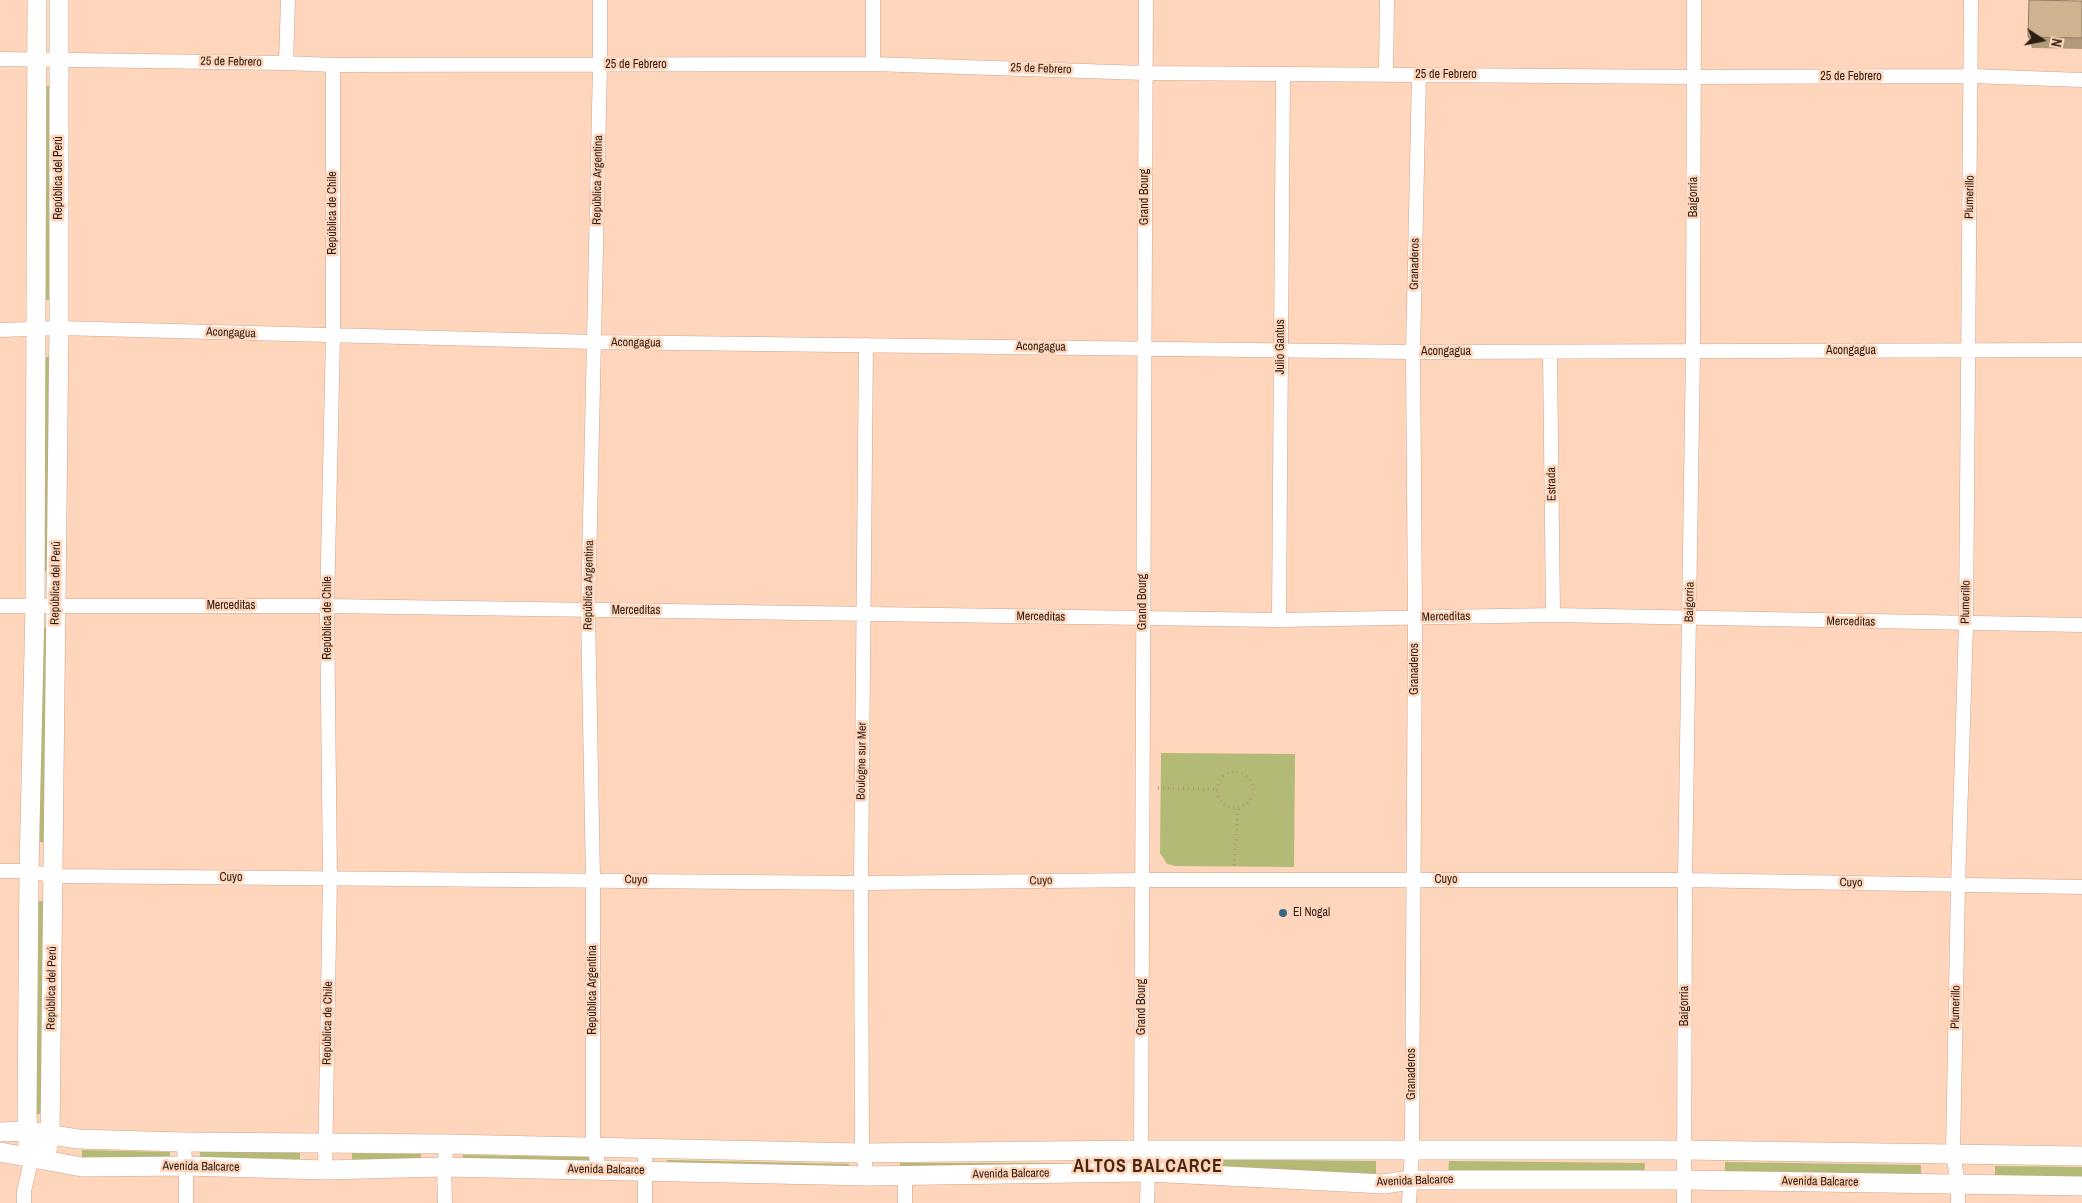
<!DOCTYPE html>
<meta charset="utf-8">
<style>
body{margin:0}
#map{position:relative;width:2082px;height:1203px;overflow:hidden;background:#ffd5bb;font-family:"Archivo Narrow",sans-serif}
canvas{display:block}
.north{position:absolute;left:2017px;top:15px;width:50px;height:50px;-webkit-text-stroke:4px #ffd5bb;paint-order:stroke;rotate:101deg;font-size:14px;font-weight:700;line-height:20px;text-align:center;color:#2b1c12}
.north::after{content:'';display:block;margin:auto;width:18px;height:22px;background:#2b1c12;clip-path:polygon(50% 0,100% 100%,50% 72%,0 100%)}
</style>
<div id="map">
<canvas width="2082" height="1203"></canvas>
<div class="north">N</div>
</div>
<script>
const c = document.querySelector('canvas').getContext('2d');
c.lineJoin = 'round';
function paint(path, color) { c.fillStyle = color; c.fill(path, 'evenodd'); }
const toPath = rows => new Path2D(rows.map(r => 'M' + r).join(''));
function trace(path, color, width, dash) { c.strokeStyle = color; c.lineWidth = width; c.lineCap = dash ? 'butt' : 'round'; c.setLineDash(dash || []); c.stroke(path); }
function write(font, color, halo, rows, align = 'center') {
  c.font = font + ' "Archivo Narrow",sans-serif'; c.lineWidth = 5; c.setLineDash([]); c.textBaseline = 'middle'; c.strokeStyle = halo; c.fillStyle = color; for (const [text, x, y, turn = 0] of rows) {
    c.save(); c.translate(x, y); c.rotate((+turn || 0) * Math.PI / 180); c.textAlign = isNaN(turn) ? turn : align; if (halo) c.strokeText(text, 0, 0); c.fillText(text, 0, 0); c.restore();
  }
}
const green = toPath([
 [46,86,51,86,49,300,44,300],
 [44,357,49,357,47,571,41,571],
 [41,628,47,628,44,842,38,842],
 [1161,753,1295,754,1294,867,1175,866,1167,864,1160,853],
 [38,901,44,901,41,1114,36,1114],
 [82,1150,170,1152,170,1158,82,1167],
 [200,1152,300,1152,300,1159,200,1158],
 [352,1153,421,1154,421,1160,352,1160],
 [463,1155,590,1157,590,1163,463,1161],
 [1180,1159,1376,1161,1376,1175,1180,1174],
 [667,1160,849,1164,849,1170,667,1167],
 [1449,1161,1645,1163,1644,1177,1448,1175],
 [1725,1162,1921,1165,1921,1179,1725,1176],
 [900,1163,1114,1163,900,1169],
 [1995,1166,2082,1167,2082,1181,1995,1180]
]);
const path = toPath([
 '1217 790a18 18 0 1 1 36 0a18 18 0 1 1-36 0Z',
 [1158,788,1217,789],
 [1234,865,1238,808]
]);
const street = toPath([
 [1146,0,1141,1150,1148,1172,1147,1203],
 [0,59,286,63,333,65,873,64,1145,73,1694,77,1971,76,2082,80],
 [286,63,288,0],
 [873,64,873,0],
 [1386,74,1387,0],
 [0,330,59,328,594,342,1413,352,2082,350],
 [866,345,861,883,862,1153,868,1176],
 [1550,353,1553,615],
 [0,606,327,606,1279,620,1553,615,2082,625],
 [1279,620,1283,74],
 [0,871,29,871,53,876,861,883,1143,880,1685,880,2082,887],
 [183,1142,186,1166,186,1203],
 [600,1169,593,1147,593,879,588,611,600,66,600,0],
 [325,1170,330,878,327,606,333,336,333,65],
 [24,1203,24,1191,32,1157],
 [445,1203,444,1167,447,1144],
 [645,1203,645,1149],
 [905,1203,905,1176],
 [1409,1203,1412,1151,1415,618,1413,352,1419,75],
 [1684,1203,1685,880,1693,351,1694,0],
 [1958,1203,1958,1184,1953,1153,1958,886,1966,624,1971,0]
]);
const secondary = toPath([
 [37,0,35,606,29,871,27,1114,28,1145,32,1157,48,1147,50,1134,59,328,59,0],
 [0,1132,27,1131,78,1139,183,1142,447,1144,862,1153,1141,1150,1685,1150,2082,1156],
 [0,1152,82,1167,186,1166,325,1170,444,1167,868,1176,1148,1172,1384,1184,1410,1180,1684,1180,2082,1186]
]);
const wall = toPath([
 [2082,1,2082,49,2032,48,2028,37]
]);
const building = toPath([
 [2029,0,2082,1,2082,38,2028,37,2029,0]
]);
const markers = [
 [1283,913,5,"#336984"]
];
const streetNames = [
 ["25 de Febrero",231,62,1],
 ["25 de Febrero",636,65],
 ["25 de Febrero",1041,69,2],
 ["25 de Febrero",1446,75],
 ["25 de Febrero",1851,77],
 ["República del Perú",59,178,-90],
 ["República Argentina",598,180,-89],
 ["Grand Bourg",1145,197,-90],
 ["Baigorria",1694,197,-90],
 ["Plumerillo",1970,197,-89],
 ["República de Chile",333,213,-90],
 ["Granaderos",1415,264,-89],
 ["Acongagua",231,333,2],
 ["Acongagua",636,343,1],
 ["Acongagua",1041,347,1],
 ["Julio Gantus",1281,347,-90],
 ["Acongagua",1851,351],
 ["Acongagua",1446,352],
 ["Estrada",1552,484,-91],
 ["República del Perú",56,583,-89],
 ["República Argentina",589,585,-89],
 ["Grand Bourg",1143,602,-90],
 ["Baigorria",1690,602,-89],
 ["Plumerillo",1966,602,-89],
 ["Merceditas",231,606],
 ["Merceditas",636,611],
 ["Merceditas",1041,617,1],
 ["Merceditas",1446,617,-1],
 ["República de Chile",328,618,-90],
 ["Merceditas",1851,622,1],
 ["Granaderos",1415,669,-90],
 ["Boulogne sur Mer",862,761,-89],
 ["Cuyo",231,878],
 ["Cuyo",636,880,1],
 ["Cuyo",1446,880],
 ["Cuyo",1041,881,-1],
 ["Cuyo",1851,883,1],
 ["República del Perú",52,988,-89],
 ["República Argentina",593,990,-90],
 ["Baigorria",1685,1006,-90],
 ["Grand Bourg",1142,1007,-90],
 ["Plumerillo",1956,1007,-89],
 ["República de Chile",328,1023,-89],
 ["Granaderos",1412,1074,-90],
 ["Avenida Balcarce",201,1167,1],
 ["Avenida Balcarce",606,1170,1],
 ["Avenida Balcarce",1011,1174,-1],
 ["Avenida Balcarce",1415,1181,-2],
 ["Avenida Balcarce",1820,1182,1]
];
const poiNames = [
 ["El Nogal",1293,913]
];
const districtNames = [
 ["ALTOS BALCARCE",1148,1167]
];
paint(green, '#b3ba76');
trace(street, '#cca48b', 15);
trace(secondary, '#cca48b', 20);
trace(path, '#b4937f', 3, [1, 4]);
trace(street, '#fff', 14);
trace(secondary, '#fff', 19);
paint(wall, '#b29a7b');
paint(building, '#cfb38f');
trace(building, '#917d64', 1);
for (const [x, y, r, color] of markers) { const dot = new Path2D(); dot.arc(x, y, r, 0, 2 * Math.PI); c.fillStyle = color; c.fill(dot); trace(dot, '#ffd5bb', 2); }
write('12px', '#2b1c12', '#ffd5bb', streetNames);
write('12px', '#2b1c12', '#ffd5bb', poiNames, 'left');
c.letterSpacing = '1px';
write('bold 18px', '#472711', '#ffd5bb', districtNames);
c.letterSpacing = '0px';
</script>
